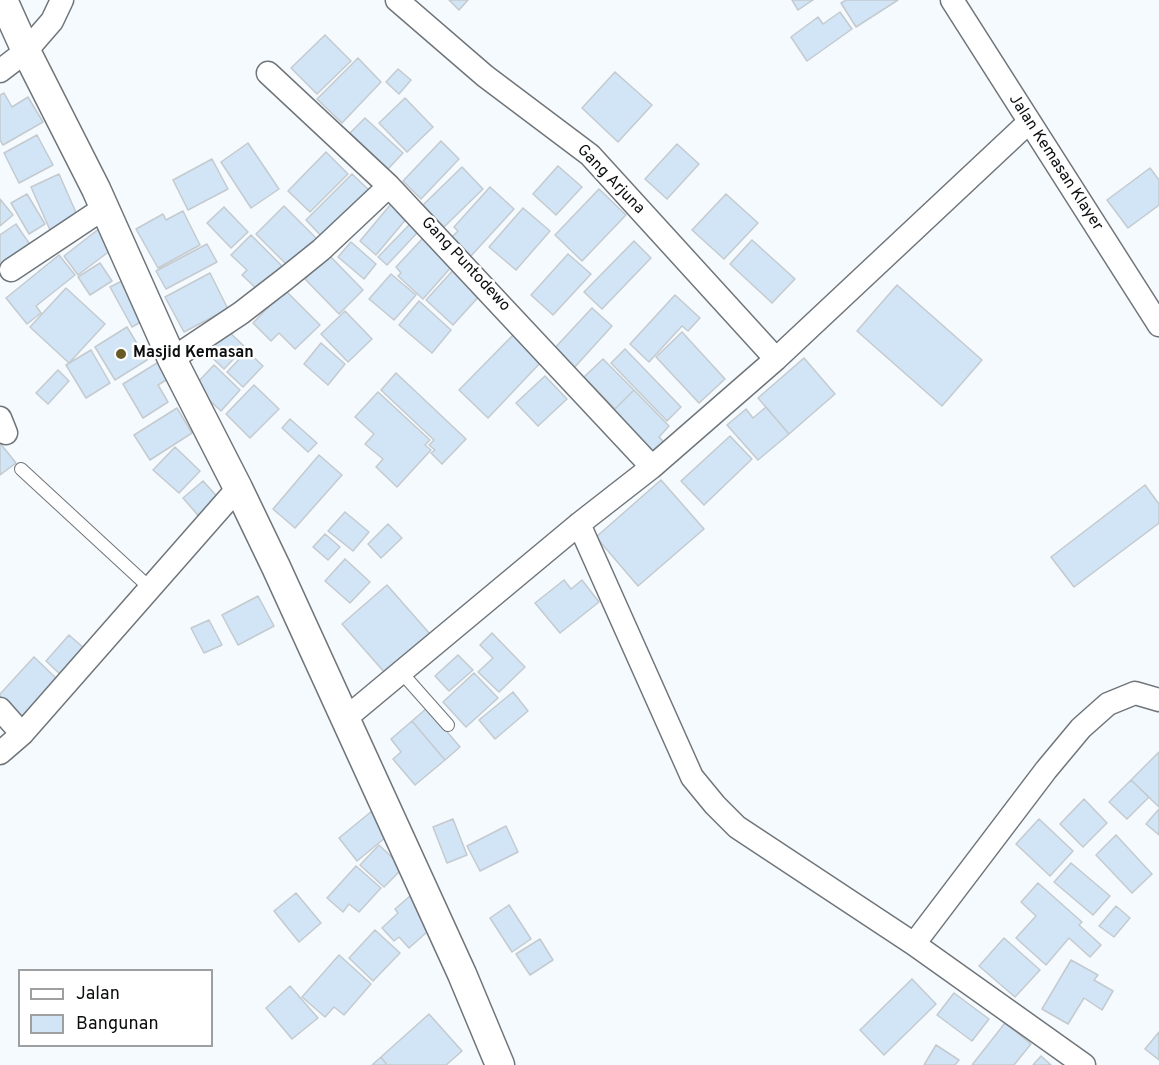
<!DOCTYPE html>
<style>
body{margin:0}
#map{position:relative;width:1159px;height:1065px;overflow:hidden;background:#f5faff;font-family:Overpass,sans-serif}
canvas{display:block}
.legend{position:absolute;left:18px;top:969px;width:195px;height:78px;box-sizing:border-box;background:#fff;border:2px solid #9e9f9f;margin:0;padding:8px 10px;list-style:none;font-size:18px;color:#0c0e0f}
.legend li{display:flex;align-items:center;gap:12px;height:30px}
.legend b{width:30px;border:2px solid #9e9f9f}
</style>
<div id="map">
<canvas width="1159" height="1065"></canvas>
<ul class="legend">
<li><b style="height:8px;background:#fff"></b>Jalan</li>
<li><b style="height:16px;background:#d1e5f7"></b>Bangunan</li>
</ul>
</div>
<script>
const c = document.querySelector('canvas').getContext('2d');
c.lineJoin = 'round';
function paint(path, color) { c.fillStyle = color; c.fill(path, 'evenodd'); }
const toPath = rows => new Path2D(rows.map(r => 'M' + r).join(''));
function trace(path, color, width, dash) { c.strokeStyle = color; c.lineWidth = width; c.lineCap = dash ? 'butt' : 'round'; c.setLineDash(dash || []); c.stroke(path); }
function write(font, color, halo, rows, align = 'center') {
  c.font = font + ' Overpass,sans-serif'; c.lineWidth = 5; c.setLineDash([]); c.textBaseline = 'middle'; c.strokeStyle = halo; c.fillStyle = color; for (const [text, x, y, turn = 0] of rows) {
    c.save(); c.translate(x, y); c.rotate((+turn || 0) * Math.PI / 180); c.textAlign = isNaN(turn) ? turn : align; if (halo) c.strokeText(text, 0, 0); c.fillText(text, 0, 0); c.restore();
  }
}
const building = toPath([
 [449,0,468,0,459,10,449,0],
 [792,0,813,0,798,10,792,0],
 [846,0,898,0,856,27,841,3,846,0],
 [840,12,852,29,807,61,791,37,818,17,823,24,840,12],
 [325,35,351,61,317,94,291,68,325,35],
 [358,58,381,82,342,123,317,99,358,58],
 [398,69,411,80,399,94,386,82,398,69],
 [615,72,652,105,618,142,582,108,615,72],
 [4,93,12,107,28,97,43,122,3,145,0,140,0,95,4,93],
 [405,98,433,127,407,152,379,123,405,98],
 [365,118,403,153,388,169,350,133,365,118],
 [37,135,53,165,19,183,4,153,37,135],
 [441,141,459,159,421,199,403,181,441,141],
 [248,143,279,189,251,208,221,162,248,143],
 [677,144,699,164,667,199,645,179,677,144],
 [326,152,348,174,310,212,288,191,326,152],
 [212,159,228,189,188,210,173,180,212,159],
 [558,166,582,187,556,215,533,194,558,166],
 [462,167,483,189,444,227,423,205,462,167],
 [1150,168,1159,180,1159,205,1128,228,1107,200,1150,168],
 [59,174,78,217,50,230,31,187,59,174],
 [352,174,371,192,324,239,306,220,352,174],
 [490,187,514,209,470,257,450,239,458,231,454,227,490,187],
 [599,189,626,215,582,261,555,235,599,189],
 [27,194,45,224,29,234,11,203,27,194],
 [726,194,758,223,724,259,692,230,726,194],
 [0,199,13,215,0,226,0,199],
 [391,204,407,218,376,255,360,241,391,204],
 [284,206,317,239,289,267,256,234,284,206],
 [224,207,248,232,231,248,207,223,224,207],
 [523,208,550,231,516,270,489,247,523,208],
 [183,211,200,245,158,268,136,229,163,214,166,220,183,211],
 [16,224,33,249,0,272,0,235,16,224],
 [410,224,418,232,387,265,378,257,410,224],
 [100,228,115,247,78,275,64,256,100,228],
 [251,235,283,267,260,292,242,275,247,270,231,255,251,235],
 [423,238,453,265,423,299,398,276,401,273,396,267,423,238],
 [752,240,795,279,772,303,730,264,752,240],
 [634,241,651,258,602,309,584,292,634,241],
 [351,242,376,264,364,279,338,257,351,242],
 [207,244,217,262,166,289,156,271,207,244],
 [568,254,591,274,553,315,531,295,568,254],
 [59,255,75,275,36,306,41,313,27,324,6,298,59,255],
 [329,255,363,290,339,314,305,279,329,255],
 [100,263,112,281,90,295,78,277,100,263],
 [456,267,483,292,453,325,426,300,456,267],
 [210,273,228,309,184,332,165,297,210,273],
 [391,274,416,295,394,320,369,299,391,274],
 [130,277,151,316,132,327,110,287,130,277],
 [897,285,982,360,942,406,857,331,897,285],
 [66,288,105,324,69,363,30,327,66,288],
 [285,290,320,325,295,349,279,333,271,341,253,323,285,290],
 [675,295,700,318,688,331,682,326,649,362,630,344,675,295],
 [419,301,451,330,432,353,399,325,419,301],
 [592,308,612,326,573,369,552,351,592,308],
 [345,311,372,339,348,362,321,334,345,311],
 [127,327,147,360,115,380,95,347,127,327],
 [225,328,245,347,224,369,204,350,225,328],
 [682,332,725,379,699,403,656,357,682,332],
 [515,333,543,360,488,418,459,390,515,333],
 [321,343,345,364,328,385,304,364,321,343],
 [625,349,681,407,667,421,611,363,625,349],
 [91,350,110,383,86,398,66,365,91,350],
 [247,351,263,366,243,387,227,372,247,351],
 [165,358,176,374,158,385,168,402,143,418,123,384,165,358],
 [804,358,835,394,789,434,758,398,804,358],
 [603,359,634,390,615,409,584,377,603,359],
 [214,365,240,390,221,411,194,386,214,365],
 [58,370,69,381,48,404,36,393,58,370],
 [396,373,466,439,442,464,431,453,435,450,429,445,434,440,381,390,396,373],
 [545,376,567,399,538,426,516,403,545,376],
 [254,385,279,409,250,438,226,414,254,385],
 [634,390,669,426,659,437,666,444,654,456,611,413,634,390],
 [378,392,430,440,425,445,431,450,397,487,376,467,383,459,365,444,374,434,355,417,378,392],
 [766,407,789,434,758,460,727,425,746,409,753,418,766,407],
 [177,408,192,433,150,460,134,435,177,408],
 [290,419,317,443,308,452,282,428,290,419],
 [730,436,752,459,704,505,681,481,730,436],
 [0,443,16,463,0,475,0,443],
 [175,447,200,471,179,493,153,470,175,447],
 [319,455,342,475,295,528,273,509,319,455],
 [661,480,704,529,638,586,596,537,661,480],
 [203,481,223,503,203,521,183,498,203,481],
 [1145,485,1159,504,1159,523,1074,587,1051,557,1145,485],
 [345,512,369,532,353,551,328,531,345,512],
 [388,524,402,538,381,558,368,544,388,524],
 [325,534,340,547,328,560,313,547,325,534],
 [345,559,370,582,350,603,325,581,345,559],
 [564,580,571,589,582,580,599,602,560,633,535,603,564,580],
 [387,585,430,634,385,673,342,624,387,585],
 [258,596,274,626,238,645,222,615,258,596],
 [209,620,222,645,204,653,191,628,209,620],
 [492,633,525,667,499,692,478,672,493,658,480,645,492,633],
 [69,635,85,649,62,676,46,661,69,635],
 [458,655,473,670,449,691,435,676,458,655],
 [34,657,57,679,21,717,0,698,0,694,34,657],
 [474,673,498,698,466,727,443,702,474,673],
 [513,692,528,711,495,739,479,720,513,692],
 [427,708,460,747,445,760,412,721,427,708],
 [412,721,445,760,415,785,393,759,401,752,391,739,412,721],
 [1159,752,1159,807,1131,780,1159,752],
 [1131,780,1149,797,1127,819,1109,802,1131,780],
 [1084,799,1107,823,1083,847,1060,824,1084,799],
 [1159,809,1159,835,1146,824,1159,809],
 [372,811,391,833,357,861,339,838,372,811],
 [453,819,467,855,447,863,433,827,453,819],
 [1039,819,1073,851,1050,876,1016,844,1039,819],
 [506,826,518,852,480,871,467,846,506,826],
 [1116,835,1152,874,1132,893,1096,855,1116,835],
 [379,845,403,868,384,887,360,865,379,845],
 [1071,863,1110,896,1093,915,1054,882,1071,863],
 [356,866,381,888,359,912,349,904,343,912,327,898,356,866],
 [1038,883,1082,922,1079,925,1101,945,1090,957,1069,938,1046,965,1016,938,1036,916,1021,902,1038,883],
 [296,893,321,923,299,942,274,911,296,893],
 [410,896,435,925,409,948,399,937,394,941,382,928,398,913,395,909,410,896],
 [509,905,531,939,512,952,490,918,509,905],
 [1116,906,1130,918,1114,937,1099,926,1116,906],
 [375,930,400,953,373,981,349,958,375,930],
 [1004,938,1040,970,1015,997,979,966,1004,938],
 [540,939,553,960,530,975,516,954,540,939],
 [339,955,371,984,344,1015,334,1007,325,1017,302,997,339,955],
 [1071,960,1098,975,1094,980,1113,991,1102,1010,1084,998,1068,1024,1042,1009,1071,960],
 [912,979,936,1004,884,1055,860,1030,912,979],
 [290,986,318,1018,292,1039,266,1008,290,986],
 [954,993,989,1019,972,1041,937,1015,954,993],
 [429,1014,462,1051,446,1065,387,1065,381,1057,429,1014],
 [1005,1023,1031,1044,1014,1065,972,1065,1005,1023],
 [1159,1032,1159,1060,1145,1049,1159,1032],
 [936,1045,959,1060,955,1065,924,1065,936,1045],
 [1041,1056,1051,1065,1033,1065,1041,1056],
 [381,1057,387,1065,372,1065,381,1057]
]);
const service = toPath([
 [21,469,150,588],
 [401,672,448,725]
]);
const minor = toPath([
 [397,0,485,76,590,155,776,359],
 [952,0,1159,325],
 [0,71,26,51,52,21,62,0],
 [268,73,389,186,652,467],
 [11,270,104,208],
 [172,359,241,313,285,279,321,250,389,186],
 [0,418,6,433],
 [579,524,692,777,715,805,737,827,914,944,1084,1065],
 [0,709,22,734],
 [346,718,579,524,652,467,776,359,1029,122],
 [0,753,22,734,238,488],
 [914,944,1046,770,1081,728,1108,704,1135,693,1159,700]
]);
const tertiary = toPath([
 [3,0,26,51,96,189,172,359,238,488,276,567,462,974,500,1065]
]);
const markers = [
 [121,354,6,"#675a27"]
];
const streetNames = [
 ["Jalan Kemasan Klayer",1055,163,57],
 ["Gang Arjuna",610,180,46],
 ["Gang Puntodewo",465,265,47]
];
const poiNames = [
 ["Masjid Kemasan",133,354]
];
paint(building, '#d1e5f7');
trace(building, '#c4cace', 1.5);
trace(service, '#707579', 14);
trace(minor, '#707579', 25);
trace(tertiary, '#707579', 31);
trace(service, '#fff', 12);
trace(minor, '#fff', 22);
trace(tertiary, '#fff', 28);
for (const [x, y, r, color] of markers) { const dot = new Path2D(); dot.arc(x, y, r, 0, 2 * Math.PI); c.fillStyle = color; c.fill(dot); trace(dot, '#fff', 2); }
write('16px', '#0c0e0f', '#fff', streetNames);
write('bold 16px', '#0c0e0f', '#fff', poiNames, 'left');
</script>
